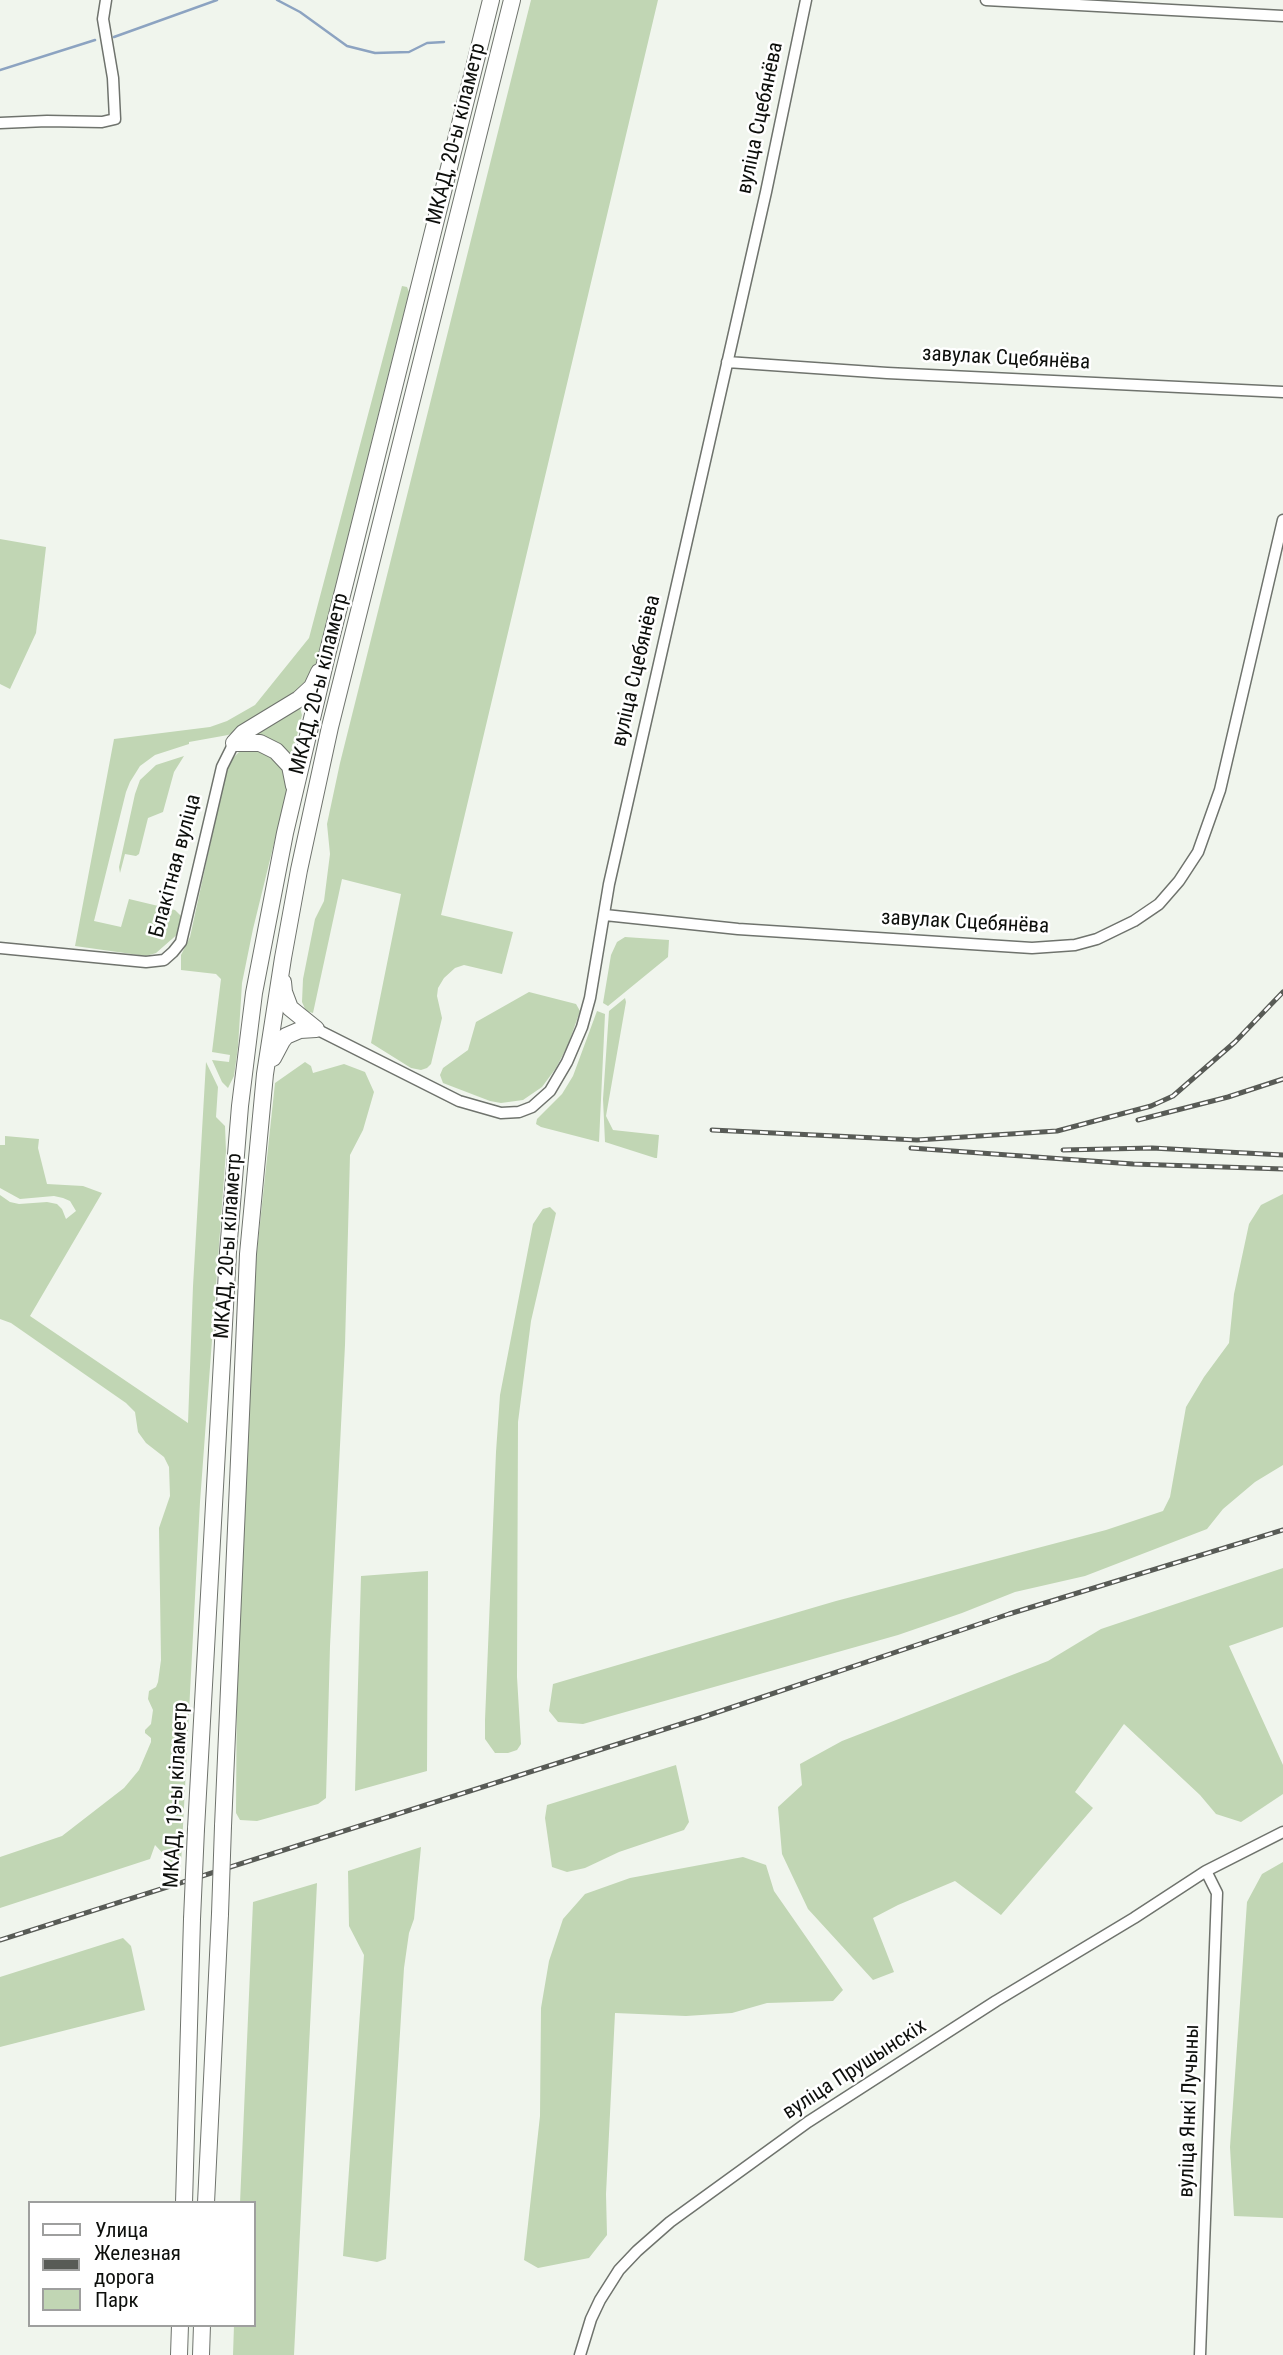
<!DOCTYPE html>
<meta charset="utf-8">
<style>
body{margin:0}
#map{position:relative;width:1283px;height:2355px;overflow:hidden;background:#f0f5ed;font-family:"Roboto Condensed",sans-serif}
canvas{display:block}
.legend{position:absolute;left:28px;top:2201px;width:228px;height:126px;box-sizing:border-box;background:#fff;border:2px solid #9e9f9e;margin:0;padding:9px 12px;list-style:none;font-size:21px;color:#0d0f0c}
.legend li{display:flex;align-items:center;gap:14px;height:35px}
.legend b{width:35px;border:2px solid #9e9f9e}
</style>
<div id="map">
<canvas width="1283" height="2355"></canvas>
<ul class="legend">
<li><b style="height:9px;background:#fff"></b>Улица</li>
<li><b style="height:9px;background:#585b56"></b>Железная дорога</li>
<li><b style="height:19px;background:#c1d6b4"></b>Парк</li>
</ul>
</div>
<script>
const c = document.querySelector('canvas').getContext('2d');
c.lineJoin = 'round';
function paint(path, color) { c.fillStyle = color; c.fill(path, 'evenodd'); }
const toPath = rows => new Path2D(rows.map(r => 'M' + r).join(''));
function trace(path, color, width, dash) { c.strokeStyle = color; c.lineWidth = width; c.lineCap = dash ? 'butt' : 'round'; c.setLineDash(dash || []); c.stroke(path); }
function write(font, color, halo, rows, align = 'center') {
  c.font = font + ' "Roboto Condensed",sans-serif'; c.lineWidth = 5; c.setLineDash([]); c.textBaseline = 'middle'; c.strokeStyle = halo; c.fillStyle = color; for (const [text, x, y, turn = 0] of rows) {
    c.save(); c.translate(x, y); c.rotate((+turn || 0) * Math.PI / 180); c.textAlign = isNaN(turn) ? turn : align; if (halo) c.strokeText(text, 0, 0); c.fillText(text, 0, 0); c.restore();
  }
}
const green = toPath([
 [531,0,658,0,441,915,513,932,502,974,464,965,455,968,444,978,438,988,437,996,442,1018,431,1064,427,1068,421,1070,411,1068,371,1043,401,894,342,879,313,1013,306,1011,302,1002,303,979,315,919,324,901,330,854,327,824,340,763],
 [402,286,407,287,409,292,315,668,307,684,244,728,228,735,189,742,189,744,155,755,140,766,130,782,126,792,94,921,121,927,129,899,175,910,183,918,180,932,156,953,146,956,75,946,114,739,210,727,227,721,255,705,309,638],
 [0,539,46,547,36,633,10,689,0,684],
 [300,708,302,715,291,760,279,743,268,738,246,737],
 [250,748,269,751,290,778,253,929,242,983,238,1047,234,1076,228,1088,222,1082,212,1060,229,1062,230,1055,212,1052,221,979,216,974,181,970,181,955,190,937,226,772,231,760,240,751],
 [184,756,174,772,163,812,148,818,139,854,136,856,125,854,120,873,119,867,135,794,140,780,156,765],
 [625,937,669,940,668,957,608,1006,603,1003,611,955,617,942],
 [529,992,576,1004,580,1011,568,1045,556,1068,542,1087,523,1100,501,1103,490,1101,443,1083,440,1075,443,1068,468,1050,476,1022],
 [625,998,626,1002,606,1116,613,1130,659,1135,657,1158,655,1158,605,1142,603,1099,609,1011],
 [597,1011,605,1014,599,1142,541,1127,536,1124,537,1119,562,1094,573,1076],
 [206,1062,218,1087,216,1117,225,1126,226,1151,200,1502,181,1864,171,1862,155,1845,150,1859,0,1908,0,1857,62,1836,124,1788,139,1770,151,1742,151,1738,145,1733,145,1730,151,1724,153,1710,148,1699,149,1691,156,1687,158,1682,161,1660,159,1528,170,1496,169,1467,164,1457,146,1443,138,1432,135,1412,126,1403,11,1323,0,1319,0,1195,10,1202,19,1204,47,1202,57,1204,62,1209,66,1219,76,1211,70,1201,63,1198,54,1196,20,1199,0,1188,0,1145,5,1145,5,1136,39,1139,38,1148,47,1184,83,1186,102,1193,30,1316,188,1423,193,1286],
 [305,1062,311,1066,313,1073,344,1064,365,1072,374,1092,363,1130,350,1155,345,1345,330,1646,326,1798,318,1804,257,1821,240,1820,236,1813,237,1664,255,1270,275,1083],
 [1283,1194,1283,1465,1255,1482,1223,1509,1207,1529,1085,1576,1015,1592,962,1613,898,1635,583,1724,558,1722,549,1711,553,1684,836,1601,1106,1530,1163,1511,1170,1497,1186,1407,1204,1377,1229,1343,1234,1294,1249,1224,1261,1205],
 [550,1207,556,1213,531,1321,518,1422,517,1677,521,1744,517,1750,508,1753,495,1753,485,1739,485,1720,496,1452,500,1395,533,1224,543,1209],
 [1283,1568,1283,1627,1229,1646,1283,1765,1283,1794,1241,1822,1216,1814,1200,1795,1124,1724,1075,1792,1093,1808,1001,1915,955,1881,898,1905,873,1918,894,1972,873,1980,808,1909,782,1854,778,1807,802,1785,800,1764,842,1741,1048,1661,1101,1629],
 [428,1571,427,1771,355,1791,361,1576],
 [676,1765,689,1822,684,1830,619,1852,585,1868,567,1872,552,1867,545,1818,547,1805],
 [421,1847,414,1919,409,1933,404,1968,386,2259,377,2262,343,2256,364,1955,349,1926,348,1871],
 [743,1857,766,1865,774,1891,843,1990,833,2001,767,2003,732,2013,686,2016,615,2013,606,2194,607,2235,589,2258,538,2268,524,2260,540,2116,541,2008,549,1961,563,1919,585,1894,630,1878],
 [1283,1862,1283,2218,1234,2216,1230,2147,1247,1902,1262,1874],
 [317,1883,294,2355,233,2355,234,2325,254,2325,254,2203,240,2203,253,1902],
 [123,1938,131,1946,145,2010,0,2047,0,1977]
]);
const stream = toPath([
 [277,0,300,12,347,46,375,53,409,52,427,43,444,42],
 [114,37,217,0],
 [0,70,95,40]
]);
const minor = toPath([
 [986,0,1283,16],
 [0,123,47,121,102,122,115,119,113,78,103,19,106,0],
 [727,362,887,373,1283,392],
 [605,915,738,929,1032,948,1075,945,1097,939,1134,921,1159,904,1179,881,1198,852,1220,790,1283,520],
 [0,948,146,962,164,960,173,952,181,942,222,767,234,743],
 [316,1029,459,1101,501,1113,519,1112,532,1107,550,1091,567,1062,582,1027,590,998,609,884,766,192,806,0],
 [580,2355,591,2319,600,2300,619,2270,637,2251,670,2222,808,2122,996,2001,1134,1918,1206,1871,1283,1832],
 [1200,2355,1217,1893,1206,1871]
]);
const highway = toPath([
 [234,743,243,733,299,699,312,687,319,672],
 [234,743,260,743,276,751,290,766,294,786],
 [283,982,284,992,290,1008,316,1029],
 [273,1058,282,1041,286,1036,300,1030,316,1029],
 [223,1826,248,1254,265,1074,283,958,299,870,330,727,512,0],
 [196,1829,228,1252,240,1106,254,993,285,833,327,655,491,0],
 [184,2203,192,1919],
 [206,2203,220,1914],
 [179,2355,180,2325],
 [201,2355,202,2325]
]);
const rail = toPath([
 [1138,1120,1228,1097,1283,1079],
 [712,1130,917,1140,1057,1131,1151,1106,1173,1096,1235,1042,1283,992],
 [911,1148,1133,1164,1283,1169],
 [1063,1150,1152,1148,1283,1155],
 [0,1940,703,1717,1009,1614,1283,1530]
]);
const highwayBridge = toPath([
 [220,1914,223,1826],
 [192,1919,196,1829]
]);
const streetNames = [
 ["вуліца Сцебянёва",761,118,-78],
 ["МКАД, 20-ы кіламетр",457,134,-76],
 ["завулак Сцебянёва",1006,359,3],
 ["вуліца Сцебянёва",637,671,-77],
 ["МКАД, 20-ы кіламетр",320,684,-76],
 ["Блакітная вуліца",176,866,-75],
 ["завулак Сцебянёва",965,923,3],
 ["МКАД, 20-ы кіламетр",229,1246,-86],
 ["МКАД, 19-ы кіламетр",177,1795,-87],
 ["вуліца Прушынскіх",855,2070,-33],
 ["вуліца Янкі Лучыны",1190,2111,-88]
];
paint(green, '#c1d6b4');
trace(stream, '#8ca3c1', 2.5);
trace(minor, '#6f736d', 13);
trace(highway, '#6f736d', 18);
trace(minor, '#fff', 10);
trace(highway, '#fff', 16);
trace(rail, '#585b56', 5);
trace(rail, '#fff', 2.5, [8]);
trace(highwayBridge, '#6f736d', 18, []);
trace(highwayBridge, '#fff', 16);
write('21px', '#0d0f0c', '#fff', streetNames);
</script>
